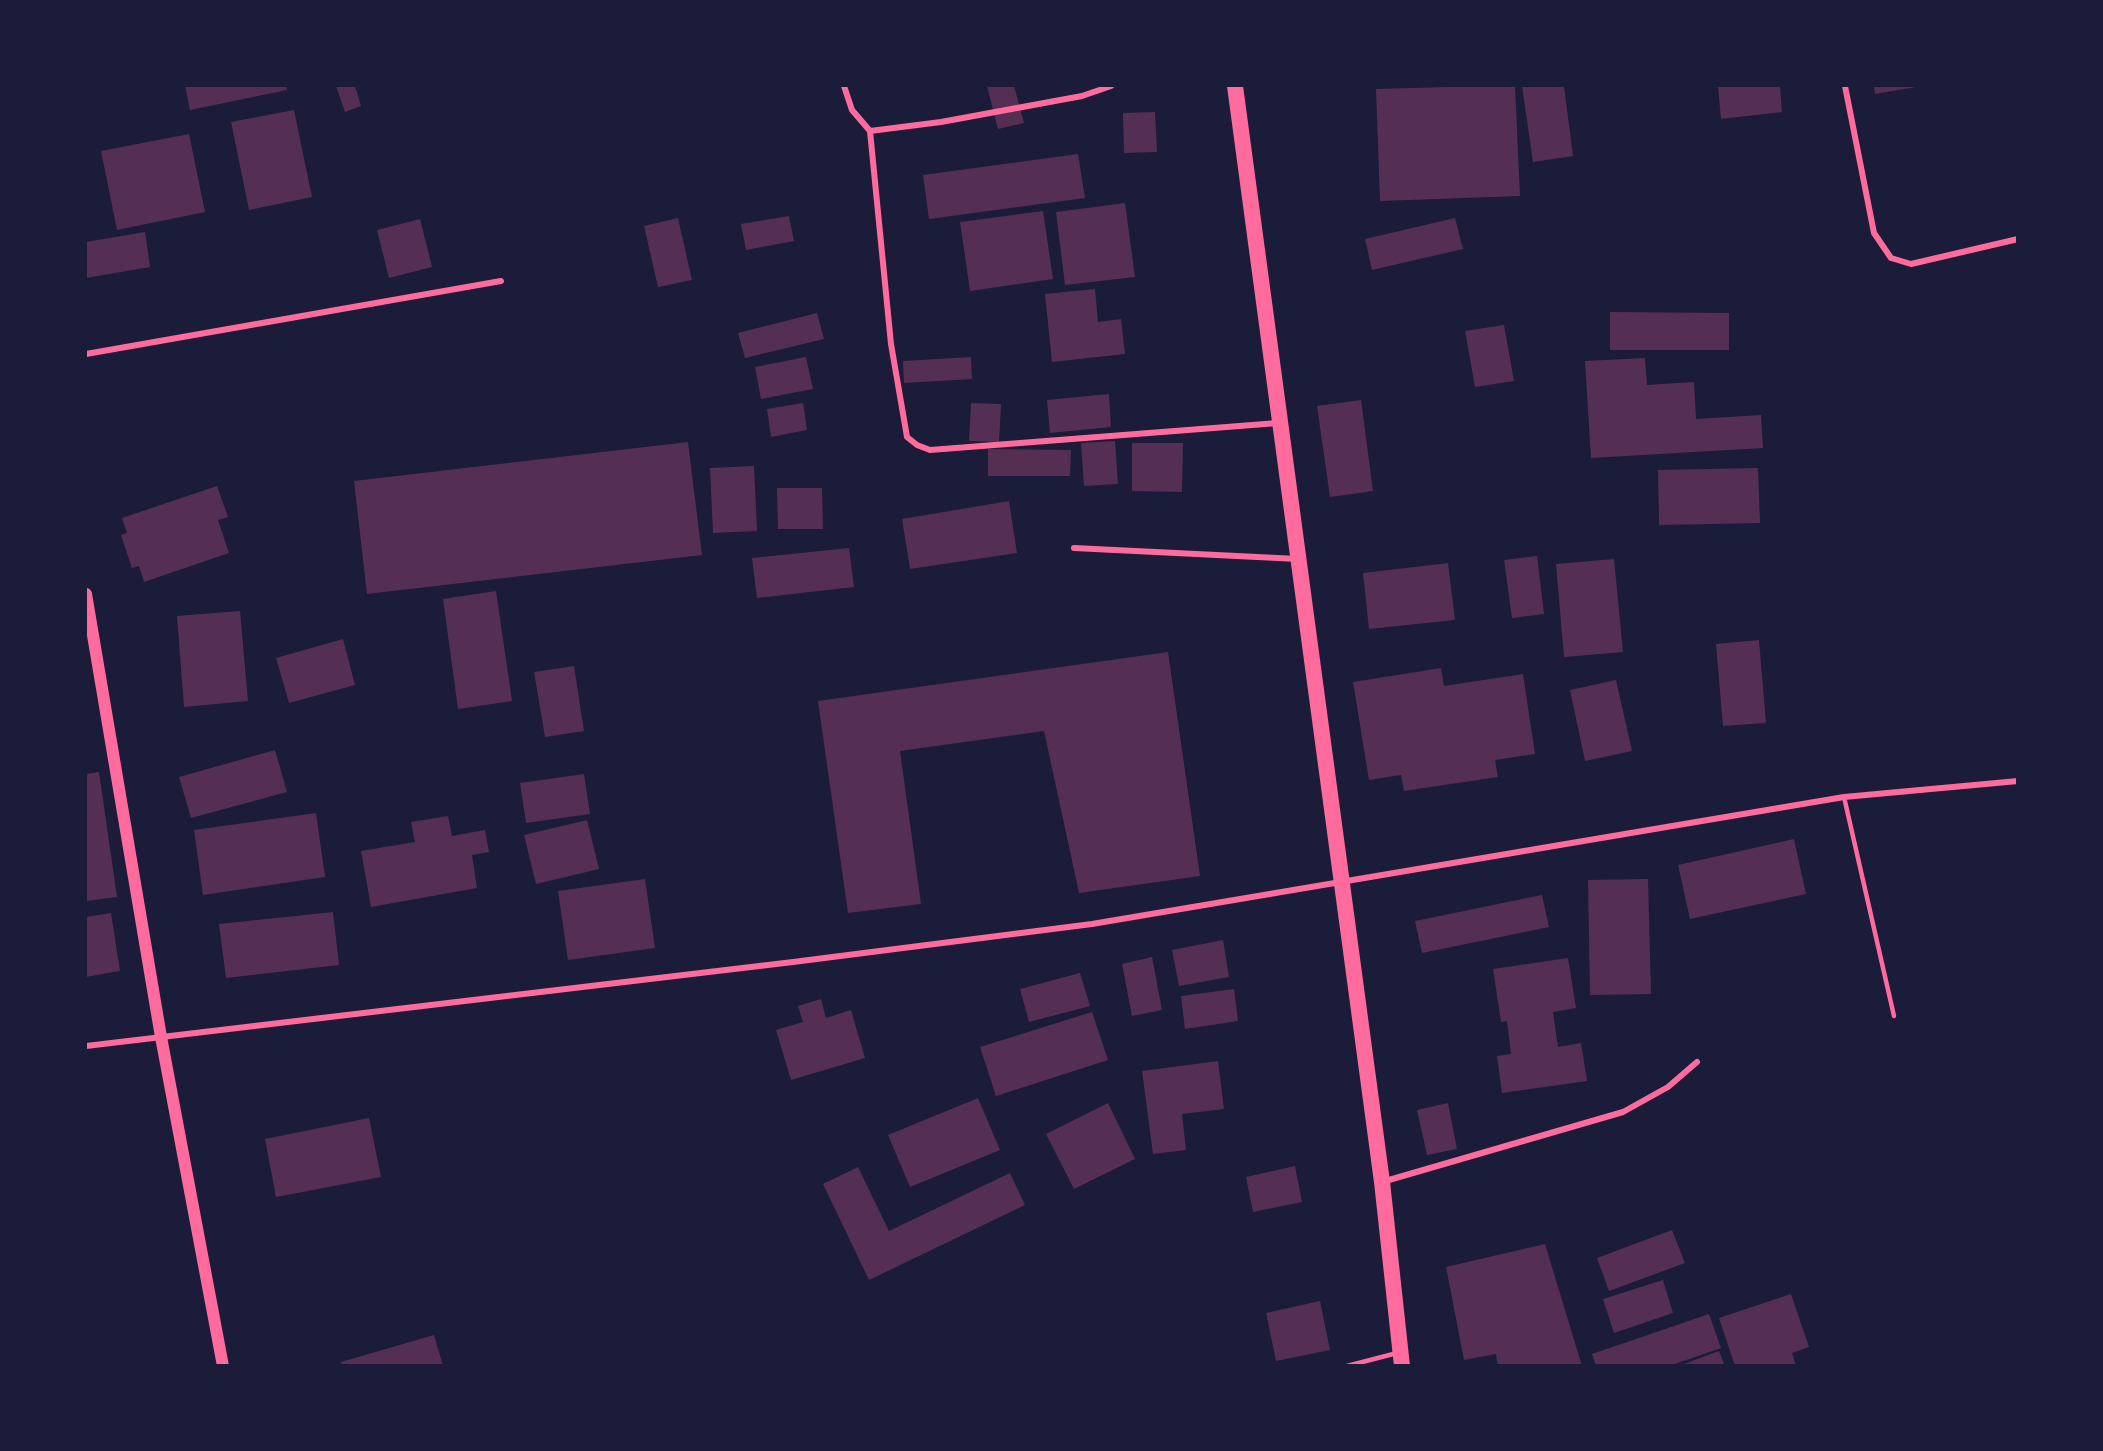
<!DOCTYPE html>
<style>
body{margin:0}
#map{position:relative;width:2103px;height:1451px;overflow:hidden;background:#1b1b3a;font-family:"Asap Condensed",sans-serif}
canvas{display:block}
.frame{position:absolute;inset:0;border:87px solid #1b1b3a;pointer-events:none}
</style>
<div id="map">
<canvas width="2103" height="1451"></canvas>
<div class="frame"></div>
</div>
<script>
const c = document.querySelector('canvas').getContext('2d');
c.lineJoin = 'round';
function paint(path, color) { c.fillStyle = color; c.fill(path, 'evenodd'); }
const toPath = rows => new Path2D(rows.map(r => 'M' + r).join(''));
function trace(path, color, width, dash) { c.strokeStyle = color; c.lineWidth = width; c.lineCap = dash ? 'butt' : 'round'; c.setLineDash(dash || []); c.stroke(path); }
const building = toPath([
 [185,86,286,86,287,90,190,110],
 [336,86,355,86,361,106,345,112],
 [987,86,1014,86,1024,123,998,129],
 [1482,86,1515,86,1520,196,1380,201,1376,89],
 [1522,86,1564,86,1573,156,1533,162],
 [1718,86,1780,86,1782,112,1721,119],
 [1874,86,1916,86,1916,87,1875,94],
 [294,110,312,197,249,210,231,122],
 [1155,112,1157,152,1124,153,1123,113],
 [189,134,205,212,117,230,101,151],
 [1078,154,1085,198,929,219,923,175],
 [1125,203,1135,277,1065,285,1056,212],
 [1043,211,1053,279,970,291,960,222],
 [789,216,794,241,746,250,741,224],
 [678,218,692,280,658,287,644,226],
 [1455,218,1463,249,1372,270,1365,239],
 [420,219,432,267,389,278,377,230],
 [145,232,150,267,86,278,86,242],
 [1095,289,1098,322,1121,319,1125,354,1052,362,1045,294],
 [1610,312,1729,313,1729,350,1610,350],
 [817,313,824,339,745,358,738,333],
 [1504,325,1514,381,1475,387,1465,331],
 [806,357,813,389,761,399,755,367],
 [971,357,972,379,904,383,903,361],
 [1645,358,1647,385,1694,382,1696,419,1761,415,1763,448,1591,458,1585,361],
 [1109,394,1111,427,1050,433,1047,400],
 [1361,400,1373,491,1330,497,1317,406],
 [803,403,807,430,771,437,767,409],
 [971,403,1001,404,999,442,969,441],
 [1115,441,1118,484,1084,486,1081,443],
 [688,442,702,555,367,594,354,481],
 [1132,443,1183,443,1182,492,1132,491],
 [988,449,1071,450,1070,476,988,476],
 [754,466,757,531,713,533,710,468],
 [1758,468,1760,523,1659,525,1658,470],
 [217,486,228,517,218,520,229,553,144,582,139,566,132,568,121,535,127,533,122,518],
 [777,488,822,488,823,529,778,529],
 [1009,501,1017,553,910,569,902,519],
 [849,548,854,587,757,598,752,558],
 [1537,556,1544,614,1512,618,1504,560],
 [1614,559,1623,652,1564,657,1556,564],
 [1448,563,1455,620,1369,629,1363,573],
 [496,591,512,701,458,709,443,599],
 [240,611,248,701,184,707,177,616],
 [343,639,355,685,289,703,276,658],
 [1759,640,1766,723,1723,726,1716,644],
 [1168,652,1200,876,1079,893,1044,731,900,751,921,904,848,913,818,701],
 [574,666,584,731,545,737,534,672],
 [1441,668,1444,686,1523,674,1535,754,1495,760,1498,777,1404,791,1401,775,1369,780,1353,682],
 [1616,680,1632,751,1585,761,1570,690],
 [275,750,287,792,191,818,179,777],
 [99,772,117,897,86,901,86,774],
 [584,774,590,814,526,823,520,783],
 [316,813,325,877,203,895,194,830],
 [448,816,452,836,485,830,489,852,472,855,477,888,371,907,361,851,415,842,411,822],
 [587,820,599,869,536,884,524,835],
 [1794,839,1806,894,1690,919,1678,865],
 [645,879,655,948,568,960,558,891],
 [1648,879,1651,994,1590,995,1588,880],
 [1542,895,1549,927,1422,953,1415,921],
 [333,912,339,965,226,978,219,924],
 [111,913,120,971,86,977,86,917],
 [1223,940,1229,977,1179,986,1172,950],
 [1152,957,1162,1010,1132,1016,1122,964],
 [1568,958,1576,1008,1553,1012,1558,1047,1581,1043,1587,1081,1502,1093,1497,1056,1511,1054,1507,1021,1501,1022,1493,969],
 [1080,973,1090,1006,1029,1022,1020,989],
 [1234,989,1238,1021,1185,1029,1181,996],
 [821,999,826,1018,851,1010,865,1058,791,1080,776,1030,803,1022,798,1006],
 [1092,1012,1108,1060,996,1096,980,1047],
 [1218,1061,1224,1109,1182,1114,1186,1150,1153,1154,1142,1071],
 [978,1098,1000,1150,910,1187,888,1135],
 [1108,1103,1135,1159,1074,1189,1046,1134],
 [1448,1103,1457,1149,1427,1155,1417,1110],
 [369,1118,381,1177,276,1197,265,1139],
 [1295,1166,1302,1202,1253,1212,1246,1177],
 [858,1167,889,1231,1010,1173,1025,1205,869,1280,823,1184],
 [1672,1230,1685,1263,1609,1291,1597,1258],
 [1545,1244,1582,1366,1498,1366,1496,1354,1464,1360,1446,1267],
 [1663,1280,1673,1313,1614,1333,1603,1299],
 [1791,1294,1809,1347,1792,1353,1796,1366,1735,1366,1719,1318],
 [1320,1301,1330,1350,1276,1361,1266,1313],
 [1709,1314,1721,1348,1669,1366,1596,1366,1592,1354],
 [434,1335,443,1366,342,1366,341,1362],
 [1719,1351,1725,1366,1681,1366,1681,1365]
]);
const service = toPath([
 [1844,797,1894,1016],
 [1347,1366,1397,1353]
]);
const minor = toPath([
 [844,86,852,110,870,131,891,344,907,437,917,445,930,450,1278,423],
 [1845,86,1874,233,1891,258,1911,264,2018,239],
 [870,131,941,122,1082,96,1111,86],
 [86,354,501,281],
 [1074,548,1298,559],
 [86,1046,793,962,1092,924,1844,797,2018,781],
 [1382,1182,1623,1112,1668,1087,1697,1062]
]);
const secondary = toPath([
 [86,594,161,1037,223,1366]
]);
const trunk = toPath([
 [1235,86,1382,1182,1402,1366]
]);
paint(building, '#542f53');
trace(service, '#ff6b9d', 4.5);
trace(minor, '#ff6b9d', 6);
trace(secondary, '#ff6b9d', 12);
trace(trunk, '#ff6b9d', 16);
</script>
